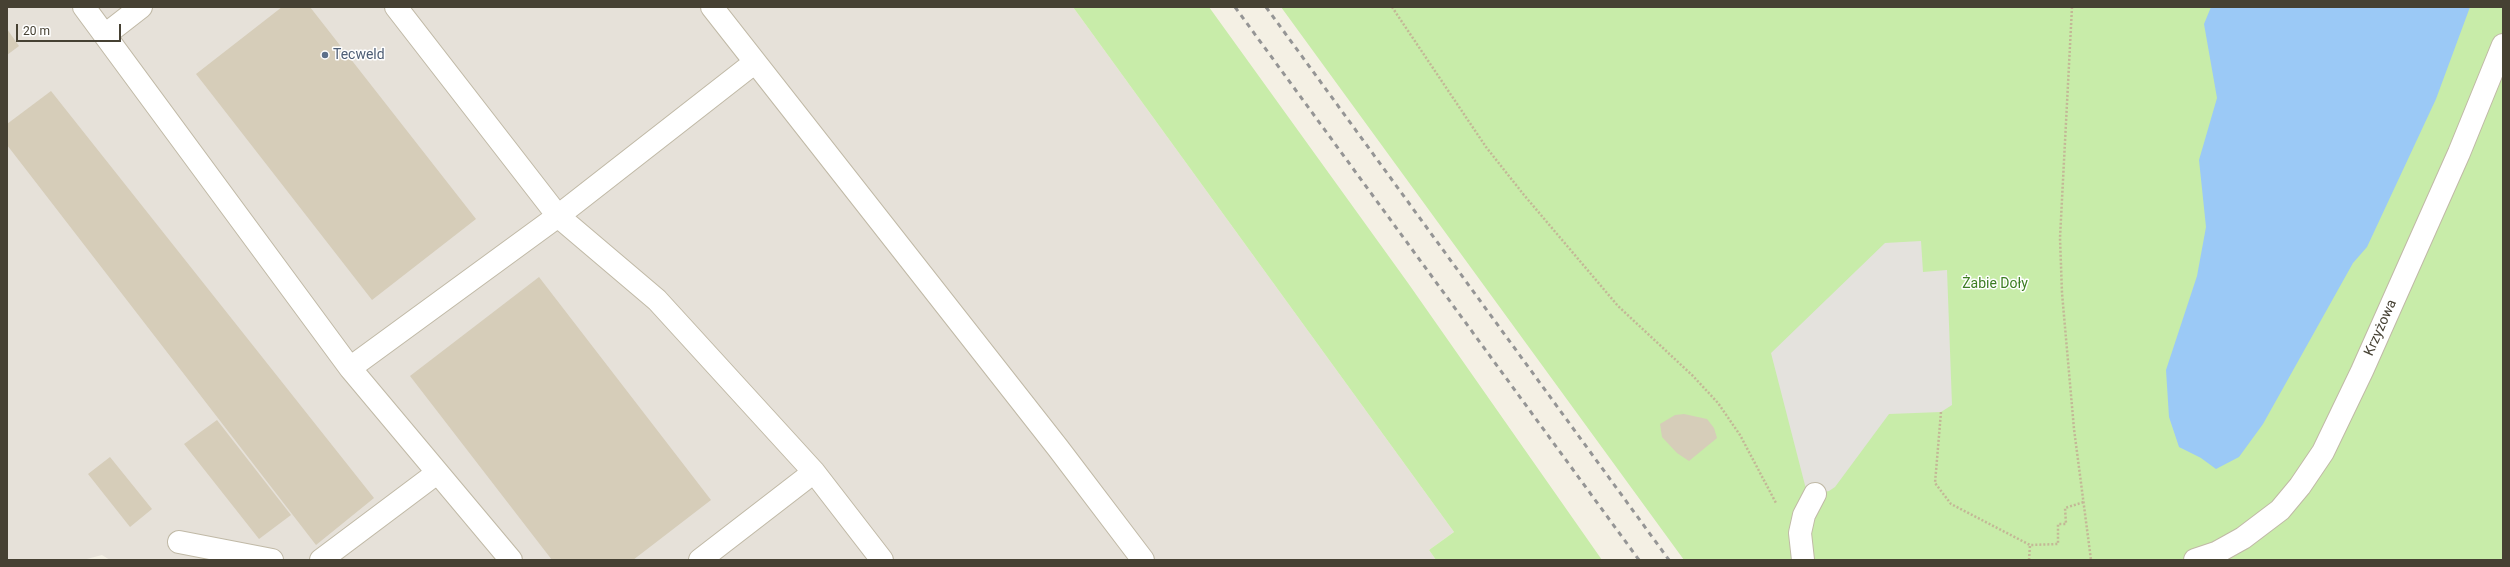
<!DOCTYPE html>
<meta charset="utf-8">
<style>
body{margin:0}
#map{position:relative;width:2510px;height:567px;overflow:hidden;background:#f4f0e4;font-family:Roboto,sans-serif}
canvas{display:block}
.frame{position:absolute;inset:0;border:8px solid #464133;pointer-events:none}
.scale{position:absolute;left:16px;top:24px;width:105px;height:18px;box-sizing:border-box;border:2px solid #464133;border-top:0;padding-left:5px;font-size:12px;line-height:14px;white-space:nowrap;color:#464133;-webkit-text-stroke:3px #fff;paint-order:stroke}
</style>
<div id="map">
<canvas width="2510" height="567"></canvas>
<div class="frame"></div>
<div class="scale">20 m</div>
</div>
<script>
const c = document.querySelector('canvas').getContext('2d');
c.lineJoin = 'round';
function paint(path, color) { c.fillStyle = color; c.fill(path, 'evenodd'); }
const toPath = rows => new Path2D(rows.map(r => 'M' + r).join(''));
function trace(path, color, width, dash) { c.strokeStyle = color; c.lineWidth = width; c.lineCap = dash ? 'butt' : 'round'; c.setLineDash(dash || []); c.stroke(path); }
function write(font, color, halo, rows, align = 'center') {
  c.font = font + ' Roboto,sans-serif'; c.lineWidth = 3; c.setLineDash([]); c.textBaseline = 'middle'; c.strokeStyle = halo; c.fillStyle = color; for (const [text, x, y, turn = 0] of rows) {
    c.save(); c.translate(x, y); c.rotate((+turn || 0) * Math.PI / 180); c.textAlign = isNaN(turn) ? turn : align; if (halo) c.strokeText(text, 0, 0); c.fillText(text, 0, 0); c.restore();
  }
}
const industrial = toPath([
 [7,7,1073,7,1454,532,1429,550,1436,560,110,560,102,555,83,560,7,560]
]);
const green = toPath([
 [1073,7,1209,7,1408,283,1602,560,1436,560,1429,550,1454,532],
 [1281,7,2503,7,2503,560,1684,560]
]);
const parking = toPath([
 [1921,241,1923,272,1947,270,1952,405,1941,412,1889,414,1835,487,1829,491,1815,494,1807,493,1771,353,1885,243]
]);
const water = toPath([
 [2211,7,2470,7,2436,99,2367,247,2353,263,2263,424,2239,457,2216,469,2201,458,2179,447,2169,417,2166,370,2197,276,2206,227,2199,160,2217,98,2204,24]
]);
const building = toPath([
 [282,7,310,7,476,219,372,300,196,74],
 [7,29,19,46,7,55],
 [51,91,374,498,316,545,7,145,7,124],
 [539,277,711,500,633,560,552,560,410,376],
 [1684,414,1707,419,1714,428,1717,438,1689,461,1677,453,1662,437,1660,424,1675,415],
 [217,420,291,515,259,539,184,444],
 [110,457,152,509,130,527,88,474]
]);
const path = toPath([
 [1392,7,1486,147,1524,195,1618,306,1693,376,1718,403,1740,435,1776,503],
 [2072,7,2060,238,2062,293,2074,429,2091,560],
 [1941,412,1935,483,1951,504,2030,545,2058,544,2058,524,2066,524,2065,508,2084,502],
 [2029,560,2030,545]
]);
const minor = toPath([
 [84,7,350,368,511,560],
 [396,7,558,216,657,300,814,472,882,560],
 [712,7,1058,448,1143,560],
 [105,35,141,7],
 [350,368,558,216,754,63],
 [179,542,272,560],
 [321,560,437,473],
 [700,560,814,472],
 [1803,560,1800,533,1804,515,1815,494],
 [2195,560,2216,553,2243,538,2280,510,2300,486,2323,452,2362,371,2459,153,2503,45]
]);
const rail = toPath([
 [1235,7,1639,560],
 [1266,7,1669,560]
]);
const markers = [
 [325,55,4,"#5c6f8a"]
];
const serviceNames = [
 ["Tecweld",333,55]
];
const parkNames = [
 ["Żabie Doły",1995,284]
];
const streetNames = [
 ["Krzyżowa",2381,328,-66]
];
paint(industrial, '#e6e1d9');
paint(green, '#c8eca9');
paint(parking, '#e4e2dd');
paint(water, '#9bc9f6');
paint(building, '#d6cdb9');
trace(minor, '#c0b9a6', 24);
trace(path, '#c3b796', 2.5, [2, 2]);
trace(minor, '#fff', 22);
trace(rail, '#959595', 3, [5, 5]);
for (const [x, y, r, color] of markers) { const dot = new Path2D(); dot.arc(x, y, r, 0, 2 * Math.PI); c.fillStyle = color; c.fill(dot); trace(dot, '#fff', 1.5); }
write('14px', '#4e5e75', '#fff', serviceNames, 'left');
write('14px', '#3c7d22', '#fff', parkNames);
write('14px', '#464133', '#fff', streetNames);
</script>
